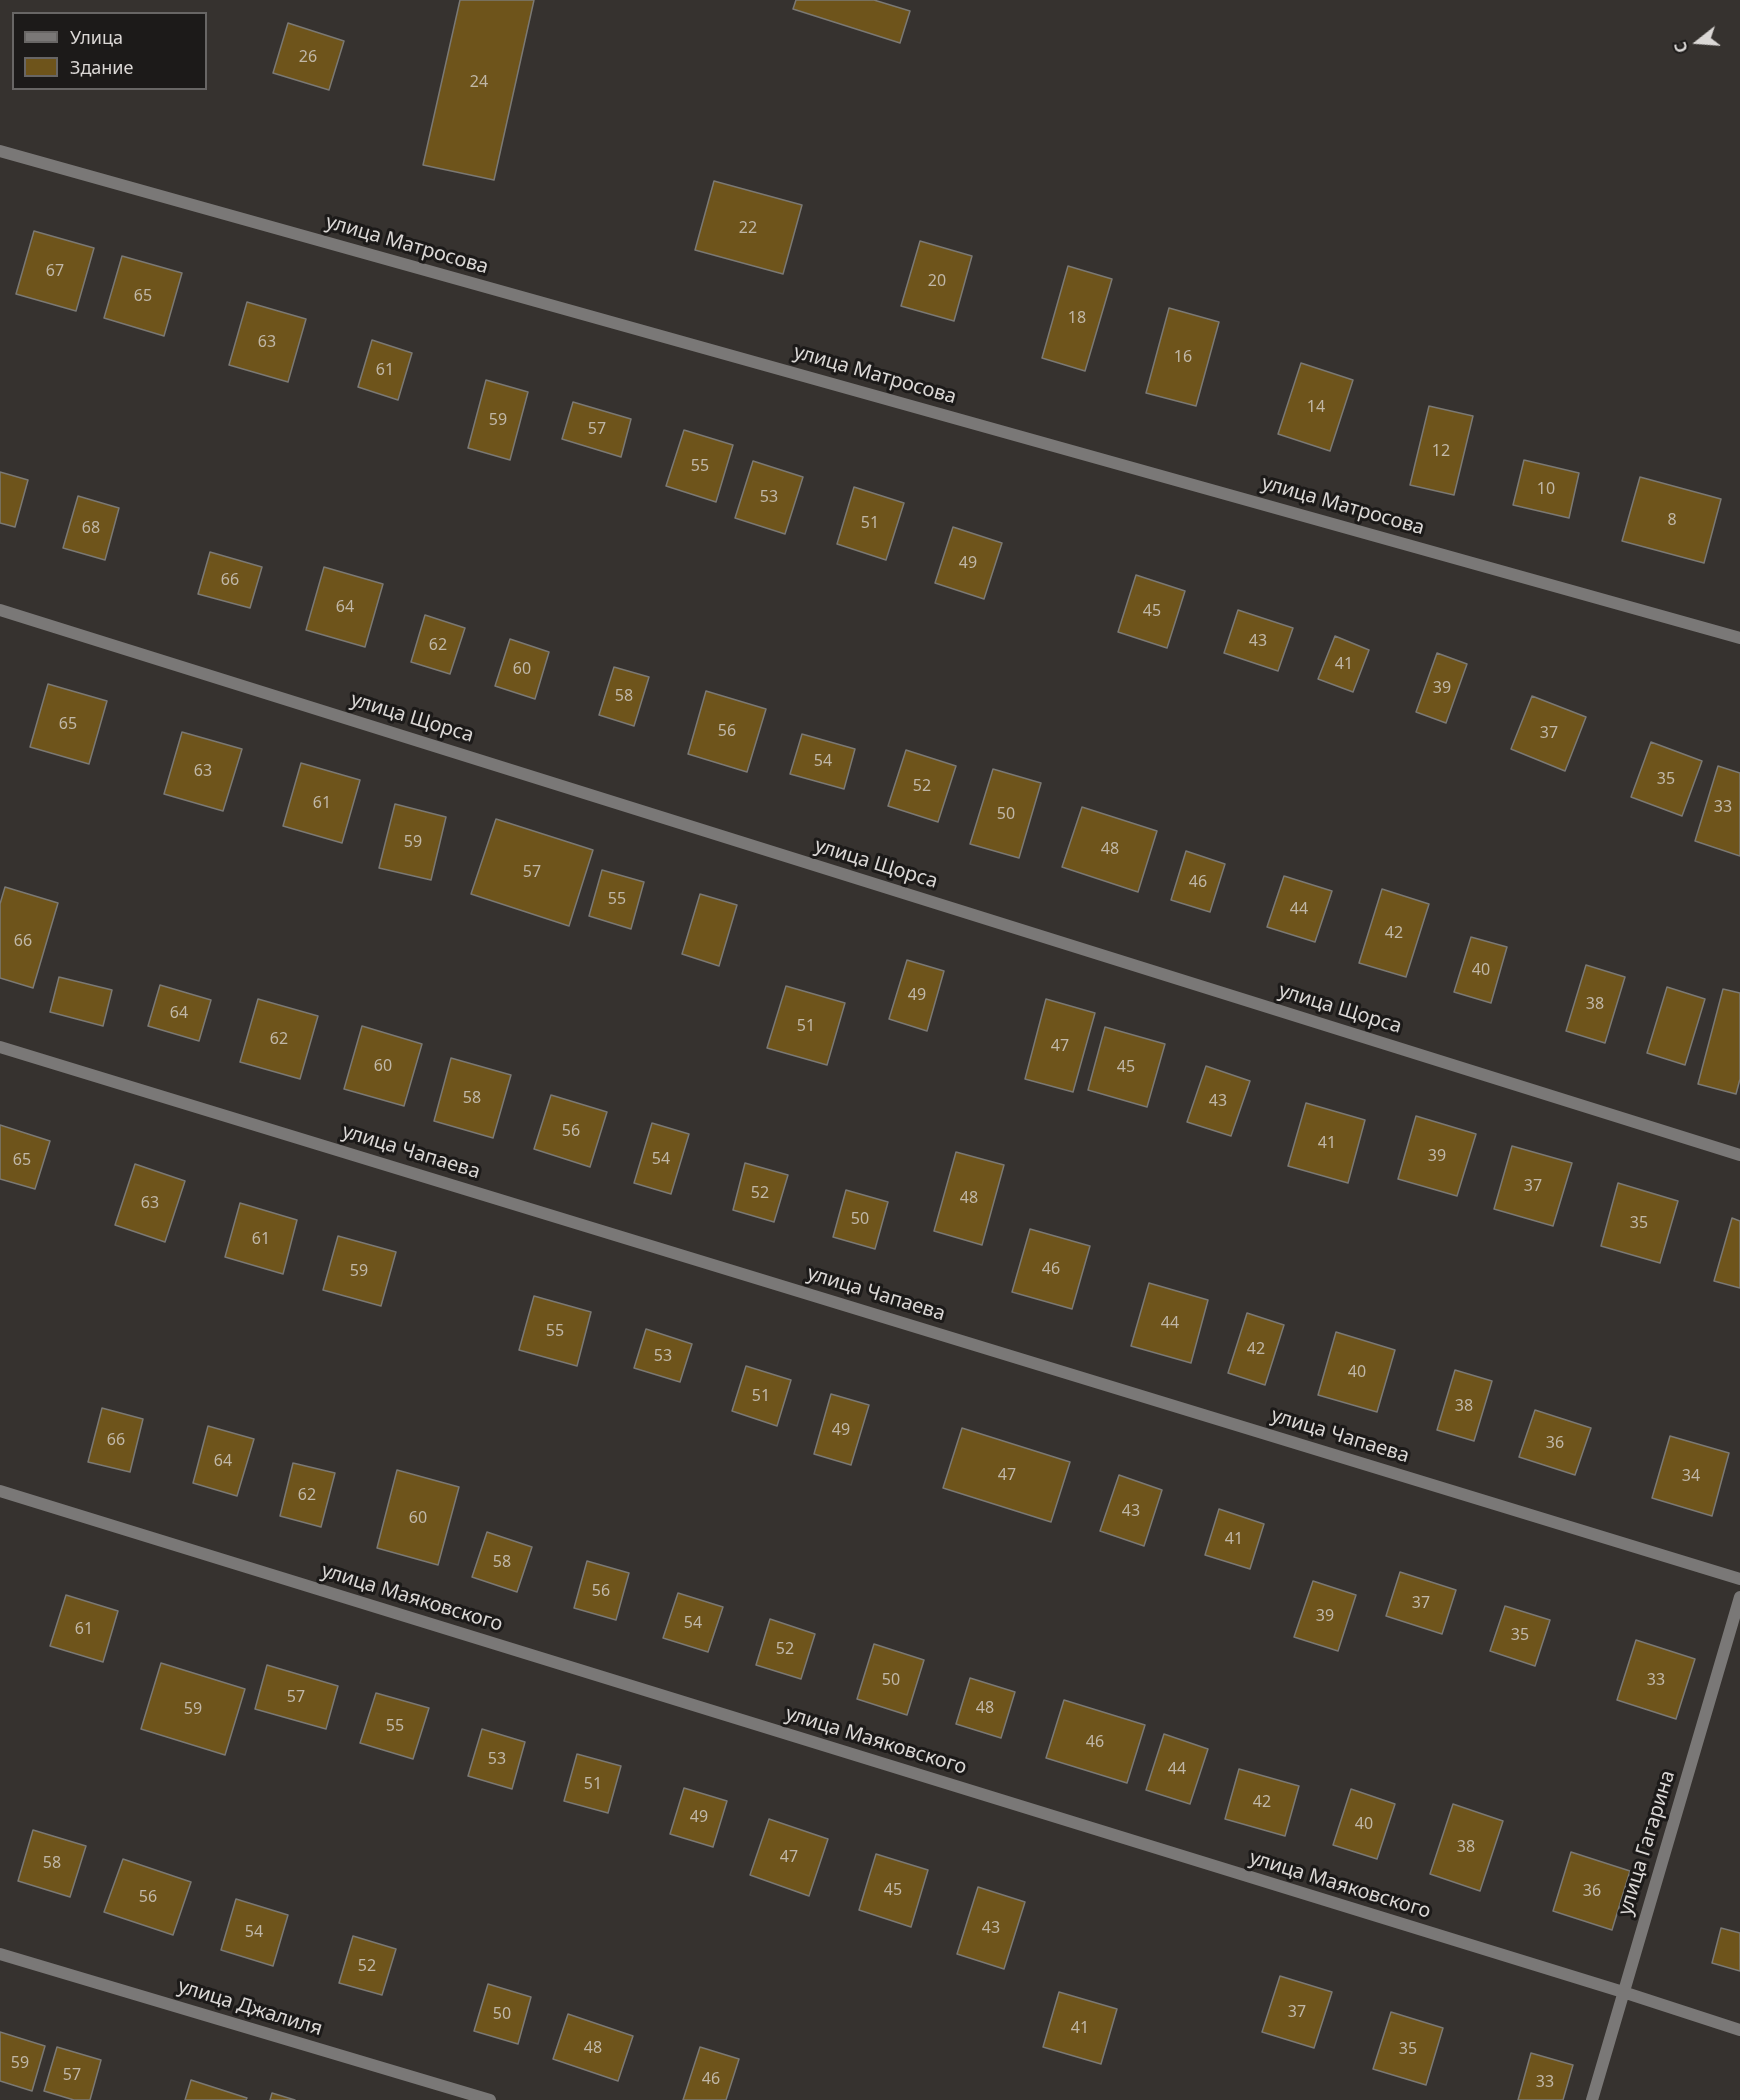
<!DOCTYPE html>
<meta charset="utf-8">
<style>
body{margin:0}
#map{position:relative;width:1740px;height:2100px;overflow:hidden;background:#36322f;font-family:"Noto Sans",sans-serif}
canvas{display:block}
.legend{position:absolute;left:12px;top:12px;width:195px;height:78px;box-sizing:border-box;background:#1c1a19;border:2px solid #686665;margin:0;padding:8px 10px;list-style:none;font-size:18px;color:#dbd8d6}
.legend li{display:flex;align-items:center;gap:12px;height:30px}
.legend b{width:30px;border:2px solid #686665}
.north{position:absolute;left:1668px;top:12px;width:60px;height:60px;-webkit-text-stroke:4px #1c1a19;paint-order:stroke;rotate:253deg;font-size:16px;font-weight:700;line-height:24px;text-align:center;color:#dbd8d6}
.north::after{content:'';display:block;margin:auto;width:21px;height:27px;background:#dbd8d6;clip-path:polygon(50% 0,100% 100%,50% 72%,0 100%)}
</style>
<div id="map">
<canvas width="1740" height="2100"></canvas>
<ul class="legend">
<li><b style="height:8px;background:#7a7877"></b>Улица</li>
<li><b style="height:16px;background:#6e541b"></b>Здание</li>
</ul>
<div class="north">С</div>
</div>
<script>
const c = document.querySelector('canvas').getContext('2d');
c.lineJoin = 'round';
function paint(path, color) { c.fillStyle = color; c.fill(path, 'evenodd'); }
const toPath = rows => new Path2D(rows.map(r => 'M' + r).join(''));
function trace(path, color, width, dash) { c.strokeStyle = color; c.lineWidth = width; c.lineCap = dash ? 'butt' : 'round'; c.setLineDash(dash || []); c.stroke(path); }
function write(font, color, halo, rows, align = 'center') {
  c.font = font + ' "Noto Sans",sans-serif'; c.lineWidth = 6; c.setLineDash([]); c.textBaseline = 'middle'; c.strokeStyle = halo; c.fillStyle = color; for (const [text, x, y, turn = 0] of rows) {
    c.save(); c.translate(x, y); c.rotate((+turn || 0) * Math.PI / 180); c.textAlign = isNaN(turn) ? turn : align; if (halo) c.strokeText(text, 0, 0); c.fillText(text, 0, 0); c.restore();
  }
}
const building = toPath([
 [460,0,534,0,494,180,423,165,460,0],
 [796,0,874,0,910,11,900,43,793,9,796,0],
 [288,23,344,41,329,90,273,73,288,23],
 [714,181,802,205,783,274,695,250,714,181],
 [34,231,94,248,76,311,16,294,34,231],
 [920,241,972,256,954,321,901,306,920,241],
 [122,256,182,273,164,336,104,318,122,256],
 [1068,266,1112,279,1085,371,1042,358,1068,266],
 [247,302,306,319,288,382,229,365,247,302],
 [1169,308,1219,322,1196,406,1146,393,1169,308],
 [372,340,412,353,398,400,358,387,372,340],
 [1301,363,1353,380,1330,451,1278,434,1301,363],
 [486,380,528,392,510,460,468,448,486,380],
 [573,402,631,419,621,457,562,439,573,402],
 [1429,406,1473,416,1454,495,1410,485,1429,406],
 [684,430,733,445,716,502,666,486,684,430],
 [1524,460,1579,473,1569,518,1513,505,1524,460],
 [753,461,803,477,785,534,735,518,753,461],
 [0,472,28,480,15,527,0,523,0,472],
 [1640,477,1721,499,1704,563,1622,541,1640,477],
 [854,487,904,503,886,560,837,544,854,487],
 [78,496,119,508,105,560,63,548,78,496],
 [953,527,1002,543,984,599,935,583,953,527],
 [210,552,262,567,250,608,198,594,210,552],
 [324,567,383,584,365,647,306,630,324,567],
 [1136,575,1185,591,1167,648,1118,632,1136,575],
 [1238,610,1293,628,1278,671,1224,653,1238,610],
 [425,615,465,628,450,674,411,662,425,615],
 [1335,636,1369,650,1353,692,1318,679,1335,636],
 [510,639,549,652,535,699,495,686,510,639],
 [1437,653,1467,664,1446,723,1416,712,1437,653],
 [614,667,649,677,634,726,599,715,614,667],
 [48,684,107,701,89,764,30,747,48,684],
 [706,691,766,709,747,772,688,754,706,691],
 [1532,696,1586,717,1565,771,1511,749,1532,696],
 [182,732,242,749,223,811,164,794,182,732],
 [802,734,855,749,844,789,790,774,802,734],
 [1651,742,1702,761,1682,816,1631,797,1651,742],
 [906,750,956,766,938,822,888,806,906,750],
 [301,763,360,780,342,843,283,826,301,763],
 [1718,766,1740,773,1740,856,1695,841,1718,766],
 [993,769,1041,783,1019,858,970,844,993,769],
 [395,804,446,817,431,880,379,868,395,804],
 [1082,807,1157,831,1138,892,1062,867,1082,807],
 [496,819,593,850,569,926,471,894,496,819],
 [1186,851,1225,864,1210,912,1171,900,1186,851],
 [602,870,644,882,631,929,589,916,602,870],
 [1284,876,1332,891,1315,942,1267,927,1284,876],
 [5,887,58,903,33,988,0,978,0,904,5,887],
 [1382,889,1429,904,1406,977,1359,963,1382,889],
 [700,894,737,905,719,966,682,954,700,894],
 [1471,937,1507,947,1491,1003,1454,992,1471,937],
 [907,960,944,971,927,1031,889,1019,907,960],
 [1586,965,1625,977,1605,1043,1566,1031,1586,965],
 [59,977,112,990,103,1026,50,1012,59,977],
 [160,985,211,1000,199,1041,148,1026,160,985],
 [786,986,845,1003,827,1065,767,1048,786,986],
 [1667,987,1705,999,1685,1065,1647,1053,1667,987],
 [1723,989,1740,993,1740,1079,1736,1094,1698,1084,1723,989],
 [258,999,318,1016,300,1079,240,1062,258,999],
 [1046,999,1095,1013,1073,1092,1025,1079,1046,999],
 [362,1026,422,1044,404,1106,344,1089,362,1026],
 [1105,1027,1165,1044,1147,1107,1088,1090,1105,1027],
 [451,1058,511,1075,493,1138,434,1121,451,1058],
 [1206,1066,1250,1081,1231,1136,1187,1122,1206,1066],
 [551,1095,607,1112,590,1167,534,1149,551,1095],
 [1306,1103,1365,1120,1348,1183,1288,1166,1306,1103],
 [1416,1116,1476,1134,1457,1196,1398,1179,1416,1116],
 [652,1123,689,1134,671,1194,634,1183,652,1123],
 [0,1125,50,1141,35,1189,0,1179,0,1125],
 [1512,1146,1572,1163,1553,1226,1494,1209,1512,1146],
 [956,1152,1004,1165,982,1245,934,1231,956,1152],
 [745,1163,788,1175,774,1222,733,1210,745,1163],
 [135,1164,185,1181,165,1242,115,1225,135,1164],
 [1618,1183,1678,1201,1660,1263,1601,1246,1618,1183],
 [846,1190,888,1202,875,1249,833,1237,846,1190],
 [240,1203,297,1220,283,1274,225,1257,240,1203],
 [1732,1218,1740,1221,1740,1288,1714,1281,1732,1218],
 [1030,1229,1090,1246,1072,1309,1012,1292,1030,1229],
 [338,1236,396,1252,381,1306,323,1290,338,1236],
 [1149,1283,1208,1300,1191,1363,1131,1346,1149,1283],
 [534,1296,591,1312,577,1366,519,1350,534,1296],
 [1247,1313,1284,1325,1265,1385,1228,1373,1247,1313],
 [646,1329,692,1344,680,1382,634,1368,646,1329],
 [1336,1332,1395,1350,1377,1412,1318,1395,1336,1332],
 [746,1366,791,1380,777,1426,732,1411,746,1366],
 [1455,1370,1492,1381,1474,1441,1437,1430,1455,1370],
 [831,1394,869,1405,851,1465,814,1454,831,1394],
 [102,1408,143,1419,130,1472,88,1462,102,1408],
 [1535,1410,1591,1428,1575,1475,1519,1457,1535,1410],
 [208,1426,254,1439,237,1496,193,1483,208,1426],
 [962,1428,1070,1462,1051,1522,943,1488,962,1428],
 [1670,1436,1729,1453,1712,1516,1652,1498,1670,1436],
 [293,1463,335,1473,321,1527,280,1516,293,1463],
 [397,1470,459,1487,438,1565,377,1548,397,1470],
 [1119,1475,1162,1490,1144,1546,1100,1531,1119,1475],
 [1219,1509,1264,1524,1250,1569,1205,1555,1219,1509],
 [487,1532,532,1547,517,1592,472,1577,487,1532],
 [587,1561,629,1573,616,1620,574,1608,587,1561],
 [1400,1572,1456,1590,1442,1634,1386,1616,1400,1572],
 [1313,1581,1356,1595,1338,1651,1294,1637,1313,1581],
 [678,1593,723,1607,708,1652,663,1638,678,1593],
 [66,1595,118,1611,103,1662,50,1646,66,1595],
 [1505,1606,1550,1620,1535,1666,1490,1651,1505,1606],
 [770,1619,815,1634,801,1679,756,1665,770,1619],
 [1636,1640,1695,1659,1676,1719,1617,1700,1636,1640],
 [874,1644,924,1660,907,1715,857,1699,874,1644],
 [161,1663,245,1689,225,1755,141,1729,161,1663],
 [267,1665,338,1686,326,1729,255,1709,267,1665],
 [970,1678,1015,1692,1001,1738,956,1724,970,1678],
 [376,1693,429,1708,413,1759,360,1743,376,1693],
 [1064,1700,1145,1725,1127,1783,1046,1758,1064,1700],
 [482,1729,525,1742,512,1789,468,1776,482,1729],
 [1164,1734,1208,1749,1190,1804,1146,1790,1164,1734],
 [577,1754,621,1766,608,1813,564,1801,577,1754],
 [1239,1769,1299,1786,1285,1836,1225,1819,1239,1769],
 [684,1788,727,1801,713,1847,670,1834,684,1788],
 [1351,1789,1395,1804,1377,1859,1333,1845,1351,1789],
 [1453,1804,1503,1821,1480,1891,1430,1874,1453,1804],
 [769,1819,828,1839,809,1896,750,1875,769,1819],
 [33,1830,86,1846,70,1897,18,1881,33,1830],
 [1571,1852,1630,1871,1612,1930,1553,1911,1571,1852],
 [876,1854,928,1870,911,1927,859,1910,876,1854],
 [123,1859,191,1882,173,1935,104,1912,123,1859],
 [978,1887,1025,1902,1004,1969,957,1954,978,1887],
 [236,1899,288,1915,273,1966,221,1950,236,1899],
 [1721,1928,1740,1933,1740,1971,1712,1963,1721,1928],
 [353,1936,396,1949,382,1995,339,1983,353,1936],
 [1280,1976,1332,1992,1314,2048,1262,2032,1280,1976],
 [488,1984,531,1997,518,2044,474,2031,488,1984],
 [1059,1992,1117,2009,1101,2064,1043,2047,1059,1992],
 [1391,2012,1443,2028,1426,2085,1373,2069,1391,2012],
 [568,2014,633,2036,618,2081,553,2059,568,2014],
 [0,2032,45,2046,32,2091,0,2081,0,2032],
 [57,2047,101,2060,90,2100,74,2100,44,2091,57,2047],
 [700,2047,739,2059,726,2100,683,2100,700,2047],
 [1531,2053,1573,2065,1563,2100,1518,2100,1531,2053],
 [191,2080,247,2098,246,2100,185,2100,191,2080],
 [272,2093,295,2100,270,2100,272,2093]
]);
const street = toPath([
 [0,151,1740,638],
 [0,610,1740,1155],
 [0,1047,1740,1579],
 [0,1491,1623,1992,1740,2030],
 [0,1954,490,2100],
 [1592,2100,1740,1597]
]);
const numberNames = [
 ["26",308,57],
 ["24",479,82],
 ["22",748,228],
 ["67",55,271],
 ["20",937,281],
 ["65",143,296],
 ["18",1077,318],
 ["63",267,342],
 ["16",1183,357],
 ["61",385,370],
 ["14",1316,407],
 ["59",498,420],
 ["57",597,429],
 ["12",1441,451],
 ["55",700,466],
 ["10",1546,489],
 ["53",769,497],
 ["8",1672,520],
 ["51",870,523],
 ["68",91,528],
 ["49",968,563],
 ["66",230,580],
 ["64",345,607],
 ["45",1152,611],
 ["43",1258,641],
 ["62",438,645],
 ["41",1344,664],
 ["60",522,669],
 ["39",1442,688],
 ["58",624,696],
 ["65",68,724],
 ["56",727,731],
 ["37",1549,733],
 ["54",823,761],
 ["63",203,771],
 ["35",1666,779],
 ["52",922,786],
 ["61",322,803],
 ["33",1723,807],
 ["50",1006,814],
 ["59",413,842],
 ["48",1110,849],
 ["57",532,872],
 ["46",1198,882],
 ["55",617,899],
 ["44",1299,909],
 ["42",1394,933],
 ["66",23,941],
 ["40",1481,970],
 ["49",917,995],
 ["38",1595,1004],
 ["64",179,1013],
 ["51",806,1026],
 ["62",279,1039],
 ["47",1060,1046],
 ["60",383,1066],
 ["45",1126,1067],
 ["58",472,1098],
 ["43",1218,1101],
 ["56",571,1131],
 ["41",1327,1143],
 ["39",1437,1156],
 ["54",661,1159],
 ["65",22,1160],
 ["37",1533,1186],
 ["52",760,1193],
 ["48",969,1198],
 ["63",150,1203],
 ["50",860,1219],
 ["35",1639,1223],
 ["61",261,1239],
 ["46",1051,1269],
 ["59",359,1271],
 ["44",1170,1323],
 ["55",555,1331],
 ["42",1256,1349],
 ["53",663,1356],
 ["40",1357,1372],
 ["51",761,1396],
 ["38",1464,1406],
 ["49",841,1430],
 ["66",116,1440],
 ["36",1555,1443],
 ["64",223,1461],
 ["47",1007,1475],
 ["34",1691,1476],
 ["62",307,1495],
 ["43",1131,1511],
 ["60",418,1518],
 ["41",1234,1539],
 ["58",502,1562],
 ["56",601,1591],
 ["37",1421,1603],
 ["39",1325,1616],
 ["54",693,1623],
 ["61",84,1629],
 ["35",1520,1635],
 ["52",785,1649],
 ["50",891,1680],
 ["33",1656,1680],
 ["57",296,1697],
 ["48",985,1708],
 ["59",193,1709],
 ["55",395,1726],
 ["46",1095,1742],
 ["53",497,1759],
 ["44",1177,1769],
 ["51",593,1784],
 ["42",1262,1802],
 ["49",699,1817],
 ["40",1364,1824],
 ["38",1466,1847],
 ["47",789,1857],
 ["58",52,1863],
 ["45",893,1890],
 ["36",1592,1891],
 ["56",148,1897],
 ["43",991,1928],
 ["54",254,1932],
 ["52",367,1966],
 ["37",1297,2012],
 ["50",502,2014],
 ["41",1080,2028],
 ["48",593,2048],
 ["35",1408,2049],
 ["59",20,2063],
 ["57",72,2075],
 ["46",711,2079],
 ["33",1545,2082]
];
const streetNames = [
 ["улица Матросова",407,245,16],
 ["улица Матросова",875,375,16],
 ["улица Матросова",1343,506,16],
 ["улица Щорса",412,718,17],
 ["улица Щорса",876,864,17],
 ["улица Щорса",1340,1009,17],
 ["улица Чапаева",411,1152,17],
 ["улица Чапаева",876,1294,17],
 ["улица Чапаева",1340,1436,17],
 ["улица Маяковского",412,1598,17],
 ["улица Маяковского",876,1741,17],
 ["улица Гагарина",1647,1843,-73],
 ["улица Маяковского",1340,1885,17],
 ["улица Джалиля",250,2008,17]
];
paint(building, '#6e541b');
trace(building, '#7b7974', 1.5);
trace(street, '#7a7877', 12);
write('16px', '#c0b7a7', null, numberNames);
write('20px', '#dbd8d6', '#1c1a19', streetNames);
</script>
